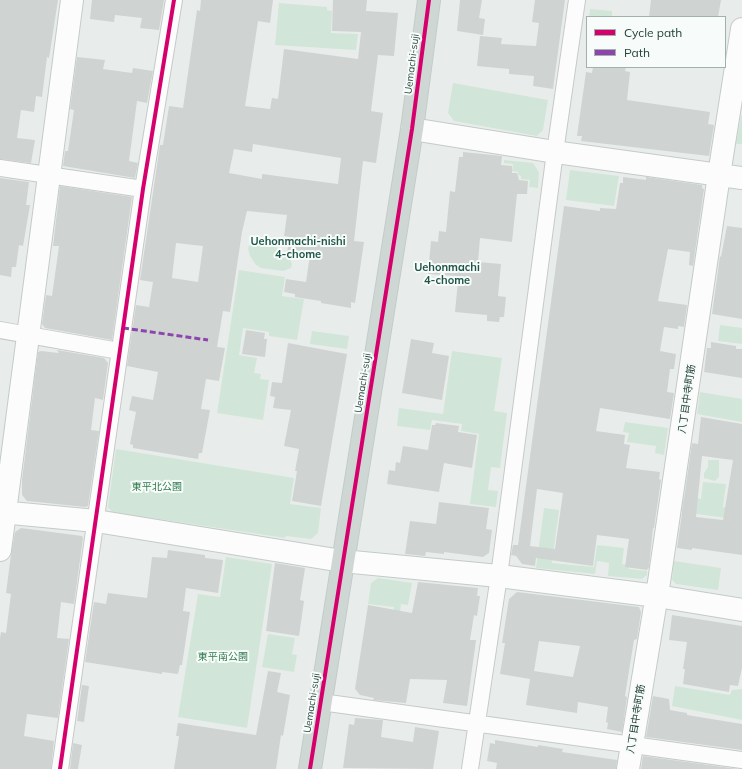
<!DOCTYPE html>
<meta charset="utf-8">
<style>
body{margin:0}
#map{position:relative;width:742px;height:769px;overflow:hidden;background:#e8edeb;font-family:Mulish,sans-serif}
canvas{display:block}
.legend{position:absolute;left:586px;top:16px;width:140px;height:52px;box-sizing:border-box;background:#f7fbf9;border:1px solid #a3b1ad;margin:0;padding:5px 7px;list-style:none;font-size:12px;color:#24423a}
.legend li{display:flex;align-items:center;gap:8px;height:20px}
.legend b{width:20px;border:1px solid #a3b1ad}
</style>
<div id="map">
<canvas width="742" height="769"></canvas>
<ul class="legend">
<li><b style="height:5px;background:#d6006c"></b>Cycle path</li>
<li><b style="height:5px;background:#8e44ad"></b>Path</li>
</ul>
</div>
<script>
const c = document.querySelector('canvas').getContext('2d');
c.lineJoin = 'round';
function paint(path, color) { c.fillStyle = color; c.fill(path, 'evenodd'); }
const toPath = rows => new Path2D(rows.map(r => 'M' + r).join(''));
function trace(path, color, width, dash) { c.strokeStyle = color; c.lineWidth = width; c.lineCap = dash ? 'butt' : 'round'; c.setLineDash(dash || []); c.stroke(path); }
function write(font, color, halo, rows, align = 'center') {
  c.font = font + ' Mulish,"Noto Sans JP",sans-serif'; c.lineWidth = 4; c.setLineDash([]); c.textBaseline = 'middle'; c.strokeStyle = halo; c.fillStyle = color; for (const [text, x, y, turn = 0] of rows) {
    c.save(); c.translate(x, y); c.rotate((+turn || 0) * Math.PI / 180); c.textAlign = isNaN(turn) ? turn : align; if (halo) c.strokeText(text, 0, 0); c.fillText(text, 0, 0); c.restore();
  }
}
const green = toPath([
 [279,3,327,7,327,10,332,11,331,33,358,34,356,50,275,45],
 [590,9,612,11,612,17,589,17],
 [453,83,548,100,543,130,537,136,454,121,448,113],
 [741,116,742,116,742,144,736,144],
 [504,160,533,163,539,172,538,188,529,187,530,180,521,179,521,176,518,175,518,172,512,171,513,164,504,163],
 [570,170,619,176,614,206,566,200],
 [255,236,264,238,288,256,292,264,291,268,283,271,261,268,256,265,250,256,248,248],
 [239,270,285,277,282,296,304,299,297,340,269,336,269,332,243,328,239,355,257,358,254,373,261,374,260,379,269,380,263,420,217,413],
 [720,325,742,328,742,344,718,341],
 [312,331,349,336,347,349,310,344],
 [452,351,502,358,494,411,507,413,500,468,491,467,488,490,498,491,496,507,470,504,479,434,461,431,462,424,432,420,430,430,397,426,399,408,443,414],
 [700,392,742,399,742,422,697,414],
 [625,422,668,428,664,455,655,453,656,446,627,442,629,433,623,432],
 [116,449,294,478,290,504,321,508,318,533,311,539,286,536,285,538,112,512,108,507],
 [708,460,719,460,719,477,715,481,704,478,704,473,708,467],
 [703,482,726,484,723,507,742,510,742,520,681,512,682,499,694,501,695,498,701,499],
 [544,508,559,510,552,563,594,567,597,545,624,548,622,564,629,565,629,569,647,571,647,575,642,579,608,576,609,563,597,561,595,574,536,568],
 [226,557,272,564,247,728,178,717,198,594,220,597],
 [674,561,721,568,718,590,676,584,672,580],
 [378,578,412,583,408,605,401,604,400,613,393,613,394,607,368,604,371,583],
 [268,634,295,638,292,654,297,655,294,672,262,667],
 [675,686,730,695,732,690,742,689,742,720,672,706]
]);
const building = toPath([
 [0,0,58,0,49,58,47,57,42,97,36,96,34,112,21,110,17,138,35,140,31,163,0,159],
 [92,0,164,0,159,30,140,28,142,18,115,15,114,22,90,19],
 [201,0,273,0,270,23,258,21,245,106,270,109,272,98,278,99,284,49,358,59,361,32,332,31,333,0,367,0,366,11,398,13,394,56,378,55,371,111,383,113,376,163,363,161,354,241,364,242,355,303,351,302,351,308,321,303,321,301,295,297,295,294,284,292,286,279,306,282,310,255,287,252,290,237,284,236,287,215,247,211,242,232,230,312,223,311,217,347,225,348,219,381,206,379,201,409,210,410,202,453,199,453,198,459,133,448,133,445,130,444,136,412,129,410,132,396,153,400,158,372,127,366,136,305,149,307,153,282,140,280,160,145,163,145,169,106,183,108,197,10,200,11],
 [253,144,341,158,338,184,262,174,262,179,229,173,234,149,252,152],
 [176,243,203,246,198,282,172,278],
 [460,0,482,0,479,18,485,19,483,35,457,31],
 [535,0,565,0,553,89,533,86,534,76,509,74,509,69,477,66,480,36,502,38,501,44,536,46,539,23,532,22],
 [651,0,721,0,718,17,649,17],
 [77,57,105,60,103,69,132,73,133,68,153,71,147,103,137,101,129,161,138,163,135,178,63,166,65,151,68,151,74,110,70,109],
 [593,67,626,67,625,71,630,72,627,100,710,112,708,124,714,125,709,156,581,141,582,136,577,136,586,72,592,73],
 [463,152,502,156,501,165,512,166,512,173,517,173,519,180,528,181,527,194,517,194,512,242,480,238,478,262,501,264,498,296,506,297,504,317,500,317,499,322,487,321,487,315,455,312,458,281,456,281,456,276,428,274,431,241,438,242,439,231,446,232,450,191,455,192,459,157,463,157],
 [623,177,646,180,646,177,702,185,702,188,704,189,693,266,689,265,690,252,668,249,658,301,687,305,684,327,678,326,678,329,664,327,660,351,676,354,674,369,670,369,667,392,674,393,670,419,600,408,596,431,625,435,624,444,630,445,626,468,660,472,659,479,661,480,654,528,653,528,649,567,647,570,625,567,629,539,597,535,593,566,536,558,535,566,522,564,516,556,511,555,513,545,518,545,564,206,600,211,600,208,616,209,620,183,623,183],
 [537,489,563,493,555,549,530,546],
 [0,178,29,182,26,205,30,205,23,246,19,245,16,267,12,267,11,277,0,275],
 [60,186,132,197,112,340,45,328,42,324,46,295,52,296,59,246,53,246],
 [727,226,742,228,742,319,712,314,720,256,721,257],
 [246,330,265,333,264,339,267,339,265,357,242,354],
 [411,339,434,343,432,353,449,356,442,400,402,393],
 [711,342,736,346,736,349,742,349,742,378,704,372,707,348,711,348],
 [288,343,347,354,321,506,292,501,297,471,295,471,299,449,284,446,291,410,273,408,275,397,270,396,272,382,282,383],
 [57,350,104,358,108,363,103,400,95,398,91,430,99,431,88,506,85,507,27,501,22,495,22,480,38,352,41,351,59,353],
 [701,417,742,424,742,555,692,548,692,550,677,548,692,443,698,444],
 [702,456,733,460,723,520,696,517],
 [436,423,459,426,458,432,477,435,472,468,444,463,439,492,387,484,389,470,395,471,396,462,400,463,403,446,428,450,432,425,435,425],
 [439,502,489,508,486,529,492,530,489,553,483,557,444,552,444,554,426,552,425,556,405,554,410,521,436,524],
 [21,528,82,536,83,538,74,604,61,602,57,638,69,639,58,718,27,714,24,736,54,741,51,769,0,769,0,638,1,632,6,633,11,594,6,593,11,555,15,532],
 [168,550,205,555,205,558,223,560,218,593,186,588,183,611,190,612,182,665,180,665,178,674,162,672,162,674,85,662,94,602,106,604,108,593,147,598,152,557,167,558],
 [275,563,305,568,300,600,304,601,299,636,266,631],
 [418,582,478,588,477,596,480,596,477,616,474,615,470,640,476,640,467,706,443,703,447,680,410,679,406,703,373,700,374,698,360,695,355,689,368,605,412,613],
 [517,592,639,607,641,612,637,639,634,640,625,696,627,697,622,732,607,729,608,723,606,722,608,707,578,702,577,713,526,705,530,679,500,674,505,643,502,643,509,599],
 [539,641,580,646,573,677,534,671],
 [672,615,742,626,742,668,738,686,730,685,729,692,683,684,685,669,683,669,687,642,669,640],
 [268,671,281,673,277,692,290,695,283,736,281,735,276,769,174,769,179,736,176,736,178,723,256,735],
 [82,685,89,686,84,722,77,721],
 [653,696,669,699,670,710,687,713,687,715,742,724,742,750,646,737],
 [355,718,383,720,381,737,413,742,415,727,439,731,433,769,343,768,349,724,354,725],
 [495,740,538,747,538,745,563,749,562,752,617,760,616,769,496,769,497,763,487,761,490,743,495,744],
 [73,743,82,745,78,769,70,769],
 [643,756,738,769,641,769]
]);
const street = toPath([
 [0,168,143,189],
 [0,330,119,351],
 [321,702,742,760],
 [60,769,143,189,174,0],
 [470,769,499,576,555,152,577,0]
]);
const secondary = toPath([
 [412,129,555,152,742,178],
 [0,512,96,521,342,561,499,576,657,596,742,610],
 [0,550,72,0],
 [628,769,659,582,719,175,742,29]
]);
const primary = toPath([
 [310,769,412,129,429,0]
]);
const quiet = toPath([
 [123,328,208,340]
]);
const cycleway = toPath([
 [60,769,143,189,174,0],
 [310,769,412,129,429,0]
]);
const streetNames = [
 ["Uemachi-suji",412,64,-83],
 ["Uemachi-suji",363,383,-81],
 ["八丁目中寺町筋",687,399,-82],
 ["Uemachi-suji",312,703,-81],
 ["八丁目中寺町筋",636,719,-81]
];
const parkNames = [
 ["東平北公園",157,487],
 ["東平南公園",223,657]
];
const neighbourhoodNames = [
 ["Uehonmachi-nishi",298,242],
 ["4-chome",298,255],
 ["Uehonmachi",447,268],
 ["4-chome",447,281]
];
paint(green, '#d1e6d8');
paint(building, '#cfd4d2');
trace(street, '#c5cac8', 18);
trace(secondary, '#c3cbc8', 24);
trace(primary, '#c3ccc9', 24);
trace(street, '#fcfcfc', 16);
trace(secondary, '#fcfcfc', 22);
trace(primary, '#cfd7d5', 22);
trace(quiet, '#8e44ad', 3, [6, 3]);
trace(cycleway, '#d6006c', 4);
write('10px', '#24423a', '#f7fbf9', streetNames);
write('10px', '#2d7a4b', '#f7fbf9', parkNames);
write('bold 11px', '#1f5548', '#f7fbf9', neighbourhoodNames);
</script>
